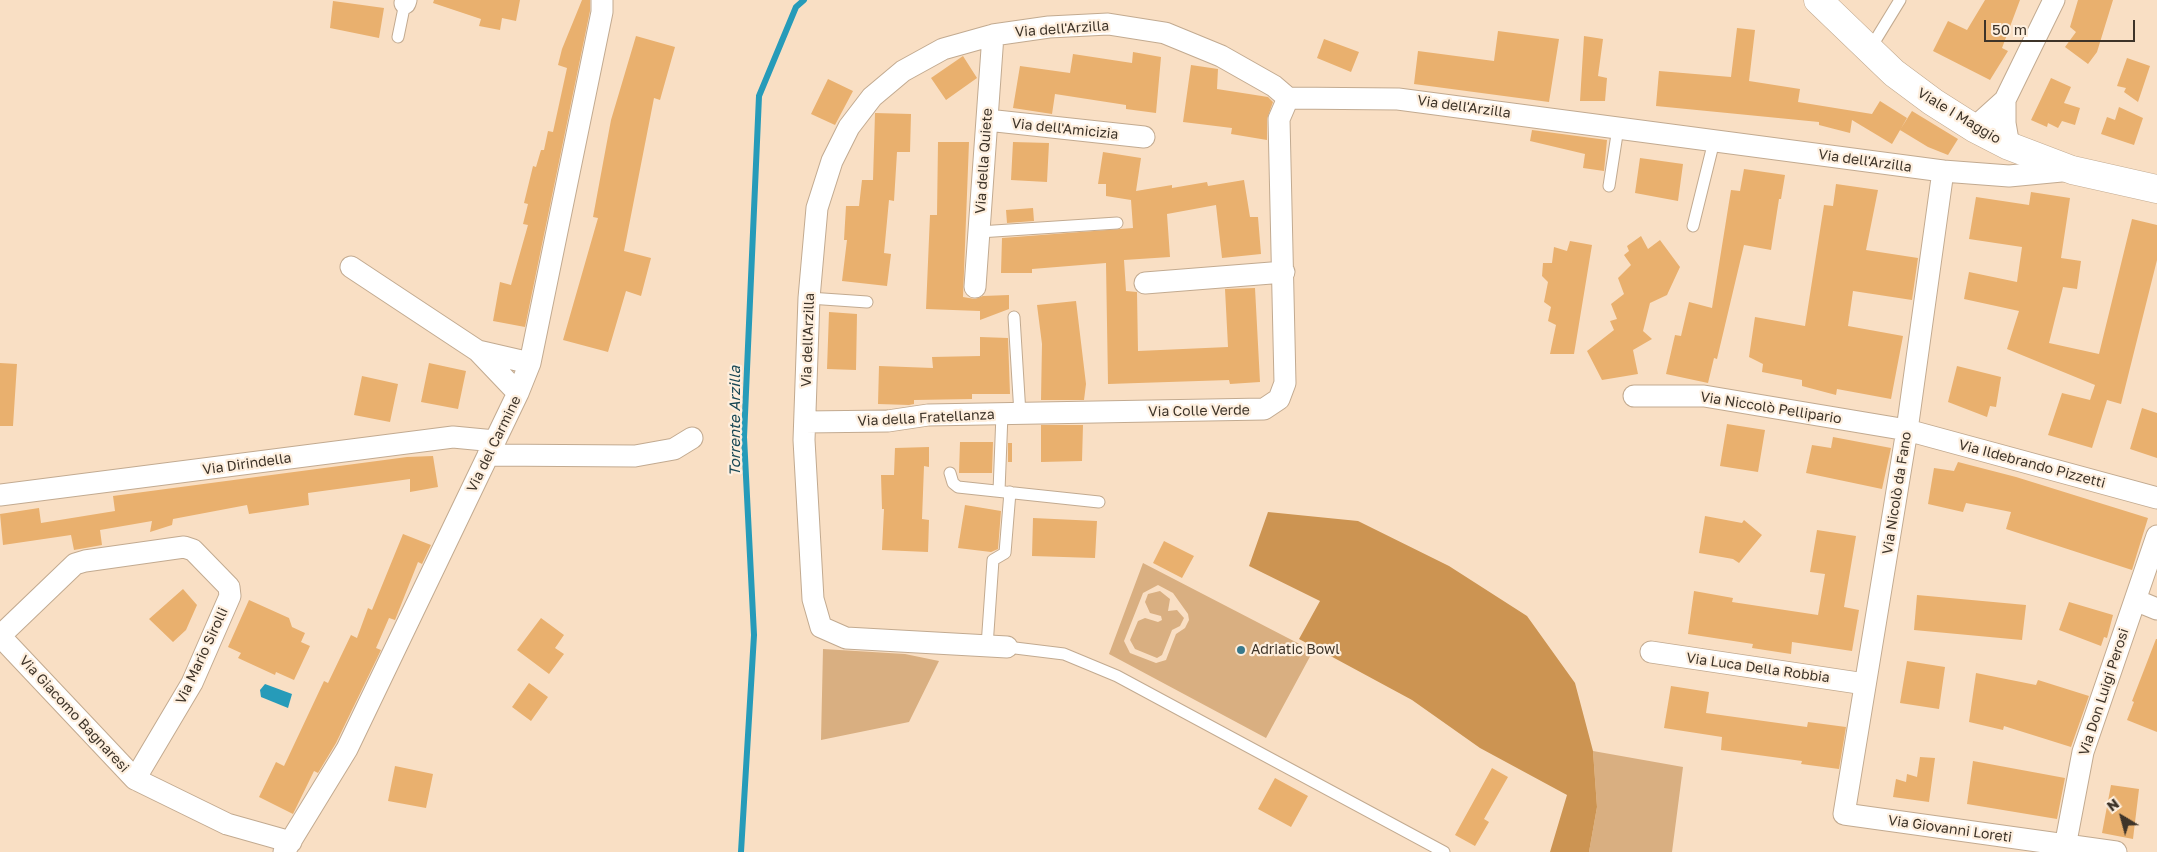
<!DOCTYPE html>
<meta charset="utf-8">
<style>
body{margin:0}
#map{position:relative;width:2157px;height:852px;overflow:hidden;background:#f9dfc4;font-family:"Golos Text",sans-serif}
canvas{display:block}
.north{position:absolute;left:2097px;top:792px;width:50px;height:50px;-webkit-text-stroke:4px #feefde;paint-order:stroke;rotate:323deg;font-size:14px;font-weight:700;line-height:20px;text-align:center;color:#3e3429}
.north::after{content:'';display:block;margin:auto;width:18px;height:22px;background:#3e3429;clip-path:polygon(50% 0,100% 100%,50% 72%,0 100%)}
.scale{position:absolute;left:1984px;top:20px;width:151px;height:22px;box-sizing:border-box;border:2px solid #3e3429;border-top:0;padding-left:6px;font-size:15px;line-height:18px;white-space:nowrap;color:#3e3429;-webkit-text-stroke:4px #feefde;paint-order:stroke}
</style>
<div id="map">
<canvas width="2157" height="852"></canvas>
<div class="north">N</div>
<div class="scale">50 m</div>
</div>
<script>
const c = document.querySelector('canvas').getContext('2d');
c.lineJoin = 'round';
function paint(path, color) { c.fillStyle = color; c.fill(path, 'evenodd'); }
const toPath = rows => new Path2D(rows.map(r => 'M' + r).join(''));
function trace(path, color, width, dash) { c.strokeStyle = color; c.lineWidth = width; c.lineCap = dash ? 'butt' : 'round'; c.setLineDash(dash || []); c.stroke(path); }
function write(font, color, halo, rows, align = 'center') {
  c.font = font + ' "Golos Text",sans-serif'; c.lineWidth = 4.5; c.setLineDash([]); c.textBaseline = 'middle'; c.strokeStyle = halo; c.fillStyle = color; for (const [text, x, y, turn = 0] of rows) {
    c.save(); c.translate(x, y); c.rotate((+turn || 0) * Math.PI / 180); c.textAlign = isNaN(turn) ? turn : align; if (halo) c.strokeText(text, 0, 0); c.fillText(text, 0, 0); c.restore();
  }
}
const green = toPath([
 [1143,563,1313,651,1266,738,1109,654],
 [1158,585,1173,593,1188,614,1189,620,1185,628,1176,634,1166,660,1156,663,1130,653,1124,641,1143,593],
 [1160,591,1170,599,1168,611,1177,610,1184,618,1180,626,1172,630,1162,655,1157,658,1135,649,1130,640,1138,621,1145,618,1158,622,1162,620,1161,616,1150,613,1145,602,1148,594],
 [823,649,905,654,939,661,909,722,821,740],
 [1593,751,1683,767,1672,852,1589,852,1597,807]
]);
const forest = toPath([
 [1268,512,1358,521,1449,566,1527,616,1575,683,1593,751,1597,807,1589,852,1550,852,1567,795,1480,748,1412,700,1299,639,1320,601,1249,566]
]);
const water = toPath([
 [265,684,292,694,288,708,261,697,260,690]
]);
const stream = toPath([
 [741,852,754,635,744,437,759,96,796,7,804,0]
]);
const building = toPath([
 [434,0,520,0,516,21,502,18,500,30,479,26,481,19,433,3],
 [582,0,590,0,590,11,525,327,493,321,500,282,511,285,528,225,523,224,528,204,524,203,533,166,536,167,541,150,544,150,548,131,553,132,567,68,558,65,562,49],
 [1985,0,2020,0,2002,48,2008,51,1990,80,1933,51,1948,21,1967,30],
 [2078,0,2113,0,2097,52,2088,64,2065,47,2076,32,2070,27],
 [333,1,384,8,379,38,330,28],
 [1737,28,1755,30,1749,81,1800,89,1798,102,1872,114,1880,101,1907,118,1892,144,1852,120,1850,133,1819,125,1819,122,1656,106,1659,71,1731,77],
 [1498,31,1559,39,1549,102,1414,84,1418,51,1494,61],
 [636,36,675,47,660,100,654,98,624,251,651,258,641,296,626,291,608,352,563,340,598,218,593,217,611,120],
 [1584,36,1603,39,1598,76,1607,78,1605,101,1580,101],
 [1324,39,1359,52,1351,72,1317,58],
 [1133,52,1161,57,1156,113,1126,109,1126,105,1055,94,1052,114,1013,108,1020,66,1070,73,1073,54,1132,63],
 [963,56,977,78,946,100,931,78],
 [2127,58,2150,66,2138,102,2124,92,2126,88,2117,86],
 [1191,65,1218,69,1217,89,1268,97,1273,102,1267,119,1267,140,1231,134,1232,128,1183,122],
 [2051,78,2071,87,2064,103,2080,108,2075,125,2062,121,2058,128,2048,123,2047,127,2031,120],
 [828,79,853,91,835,125,811,114],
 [2119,107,2143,118,2134,145,2101,134,2107,117,2115,120],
 [1912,111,1958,139,1948,155,1928,147,1900,130],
 [875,113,911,114,910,152,897,152,894,201,889,200,884,253,891,254,887,286,842,281,847,240,844,240,846,206,859,206,862,180,873,180],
 [1532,130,1607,140,1604,171,1583,168,1585,154,1530,141],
 [938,142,969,142,963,297,975,299,983,296,1009,295,1009,309,980,320,980,311,926,309,930,215,937,215],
 [1013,142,1049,143,1047,182,1011,180],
 [1103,152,1141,158,1136,191,1172,185,1172,188,1207,182,1208,186,1244,180,1250,217,1258,217,1261,254,1222,258,1216,205,1167,214,1170,257,1124,260,1126,291,1137,292,1138,351,1228,347,1225,289,1255,288,1260,382,1230,384,1229,380,1108,384,1106,263,1032,269,1032,273,1001,273,1002,238,1133,228,1131,200,1106,196,1106,184,1098,184],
 [1640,158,1683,164,1678,201,1635,193],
 [1744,169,1785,175,1781,199,1779,199,1771,250,1744,245,1717,359,1714,358,1708,383,1666,374,1675,335,1681,336,1689,302,1712,308,1731,190,1740,191],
 [1836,184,1878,190,1866,250,1918,258,1912,300,1853,291,1848,326,1903,336,1891,399,1837,389,1836,395,1802,386,1802,380,1762,372,1763,364,1749,357,1755,317,1805,326,1824,205,1833,206],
 [2031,192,2070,198,2061,258,2081,261,2077,289,2063,287,2049,343,2099,354,2132,219,2157,225,2157,260,2121,404,2107,400,2092,448,2048,435,2062,393,2090,400,2095,385,2007,349,2019,311,1964,299,1969,272,2017,282,2022,247,1969,239,1976,197,2029,205],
 [1033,208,1034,221,1007,223,1006,210],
 [1641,236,1648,249,1660,240,1680,267,1667,295,1650,303,1643,331,1652,339,1633,350,1638,374,1602,380,1587,351,1614,330,1610,321,1617,319,1611,304,1624,294,1618,278,1631,265,1624,255,1629,251,1627,246],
 [1570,241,1592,245,1574,354,1550,354,1556,325,1548,321,1551,307,1544,302,1548,282,1542,276,1543,263,1552,263,1554,247,1567,251],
 [1076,301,1086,384,1084,400,1041,400,1042,344,1037,305],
 [829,312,857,314,856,370,827,369],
 [980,337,1008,338,1010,394,972,394,972,399,914,400,914,404,909,405,878,404,879,366,933,368,932,357,980,356],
 [0,363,17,364,13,426,0,426],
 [429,363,466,371,458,409,421,402],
 [1957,366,2001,377,1996,407,1990,406,1987,417,1948,402],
 [362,376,398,384,390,422,354,415],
 [2142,408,2157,413,2157,458,2130,449],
 [1727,424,1765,430,1758,472,1720,466],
 [1041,425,1083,425,1082,461,1041,462],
 [1833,437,1891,448,1882,489,1806,473,1812,445,1831,448],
 [960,442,993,442,992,473,959,473],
 [1008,443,1012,443,1012,462,1008,462],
 [929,447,929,467,924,466,922,519,929,520,928,552,882,550,884,509,882,509,881,475,894,475,895,448],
 [433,456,438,487,410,492,410,479,308,493,309,505,249,514,247,505,173,519,172,525,150,532,152,521,100,530,102,545,74,550,71,535,3,545,0,514,39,508,41,523,115,511,113,496,407,457],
 [1958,462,2016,477,2148,518,2132,570,2006,529,2011,512,1966,503,1963,512,1928,504,1934,468,1954,471],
 [965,505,1001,511,998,549,991,552,958,548],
 [1705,516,1742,523,1744,520,1762,535,1739,563,1733,559,1699,553],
 [1033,518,1097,521,1095,558,1032,556],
 [1817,530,1856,536,1844,607,1859,610,1852,651,1792,642,1791,654,1752,648,1753,644,1688,634,1694,591,1733,598,1732,602,1818,615,1825,574,1810,572],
 [403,534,431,545,422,564,418,562,395,620,389,618,376,648,381,650,336,743,318,773,314,771,293,814,259,797,276,762,284,766,324,681,328,683,351,635,357,638,368,608,372,610],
 [1164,541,1194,556,1182,578,1153,563],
 [183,589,197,605,186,630,173,642,149,619],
 [1917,595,2026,605,2022,640,1914,630],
 [249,600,289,618,292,627,305,633,301,642,310,646,294,680,276,672,275,675,238,658,241,653,228,647],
 [2069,602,2113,615,2107,638,2104,637,2101,646,2059,630],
 [541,618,564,635,555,648,564,654,549,674,517,650],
 [2156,639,2157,639,2157,732,2127,720,2134,702,2132,701],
 [1907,661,1945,667,1939,709,1900,703],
 [1976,673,2036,685,2038,680,2089,696,2071,747,2004,726,2003,730,1969,722],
 [529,683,548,697,531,721,512,707],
 [1671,686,1709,692,1706,713,1807,727,1808,722,1846,727,1839,769,1801,764,1802,761,1721,750,1722,737,1664,728],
 [1920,757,1935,758,1929,802,1893,797,1896,779,1906,782,1907,774,1917,777],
 [1973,761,2065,778,2057,819,1967,804],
 [395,766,433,774,426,808,388,801],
 [1492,768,1508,777,1484,819,1489,822,1475,846,1455,835],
 [1275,778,1308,796,1291,827,1258,809],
 [2111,785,2139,789,2133,839,2102,833]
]);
const lane = toPath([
 [398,37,405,3],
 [1870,49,1900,0],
 [1609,186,1618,128],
 [1693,226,1714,141],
 [979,232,1117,223],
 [809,298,867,302],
 [1014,317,1020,414],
 [950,473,953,483,958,487,1099,502],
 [999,491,1002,414],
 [987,646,993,560,1005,553,1010,492],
 [1007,647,1064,654,1117,676,1444,852]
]);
const street = toPath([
 [405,3,406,0],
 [2005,100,2005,123,2009,146],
 [987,120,1144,137],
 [1974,128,2005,100,2054,0],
 [1943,171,1907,430,1844,814,2116,852],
 [351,267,478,351,518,393],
 [1145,283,1284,272],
 [975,287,993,35],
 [478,351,530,363],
 [1634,396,1704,396,1907,430,2157,498],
 [805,422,888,421,928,415,1264,409,1279,399,1285,383,1279,119,1288,98],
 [488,455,635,456,674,449,692,438],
 [0,495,453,437,495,441],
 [2135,600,2157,609],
 [0,636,75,564,85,561,184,547,193,550,229,587,230,596,192,683,135,779],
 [0,636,135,779,227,824,291,842],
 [1007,647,846,638,821,627,813,599,804,440,809,298,817,208,832,161,849,127,872,97,903,71,943,49,993,35,1049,27,1108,24,1165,33,1221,56,1274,86,1288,98,1398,99,1943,171,2009,176,2072,170],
 [1651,652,1865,684],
 [284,852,347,749,518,393,530,363,602,12,602,0],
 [2064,852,2083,752,2157,536]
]);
const primary = toPath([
 [1818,0,1894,73,1933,102,1974,128,2009,146,2072,170,2157,189]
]);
const markers = [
 [1241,650,5,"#38798c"]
];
const streetNames = [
 ["Via dell'Arzilla",1062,29,-4],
 ["Via dell'Arzilla",1464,107,8],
 ["Viale I Maggio",1959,116,31],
 ["Via dell'Amicizia",1065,129,6],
 ["Via della Quiete",984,161,-86],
 ["Via dell'Arzilla",1865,161,8],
 ["Via dell'Arzilla",808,340,-88],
 ["Via Niccolò Pellipario",1771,408,9],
 ["Via Colle Verde",1199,411,-1],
 ["Via della Fratellanza",926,418,-3],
 ["Via del Carmine",494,444,-64],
 ["Via Dirindella",247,464,-8],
 ["Via Ildebrando Pizzetti",2032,464,15],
 ["Via Nicolò da Fano",1897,493,-81],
 ["Via Mario Sirolli",202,656,-65],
 ["Via Luca Della Robbia",1758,668,8],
 ["Via Don Luigi Perosi",2104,692,-72],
 ["Via Giacomo Bagnaresi",74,714,47],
 ["Via Giovanni Loreti",1950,829,8]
];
const poiNames = [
 ["Adriatic Bowl",1251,650]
];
const waterNames = [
 ["Torrente Arzilla",735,421,-90]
];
paint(green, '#d9af81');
paint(forest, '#cc9452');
paint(water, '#269bb9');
trace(stream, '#269bb9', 6);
paint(building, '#e9b06e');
trace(lane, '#c2aa90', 13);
trace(street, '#c2aa90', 23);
trace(primary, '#c2aa90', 29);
trace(lane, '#fff', 11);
trace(street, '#fff', 21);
trace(primary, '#fff', 28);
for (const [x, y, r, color] of markers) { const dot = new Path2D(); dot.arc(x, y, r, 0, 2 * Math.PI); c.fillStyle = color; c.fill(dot); trace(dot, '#feefde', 2); }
write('14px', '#3e3429', '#feefde', streetNames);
write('14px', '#3e3429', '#feefde', poiNames, 'left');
write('italic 15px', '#194855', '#feefde', waterNames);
</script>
